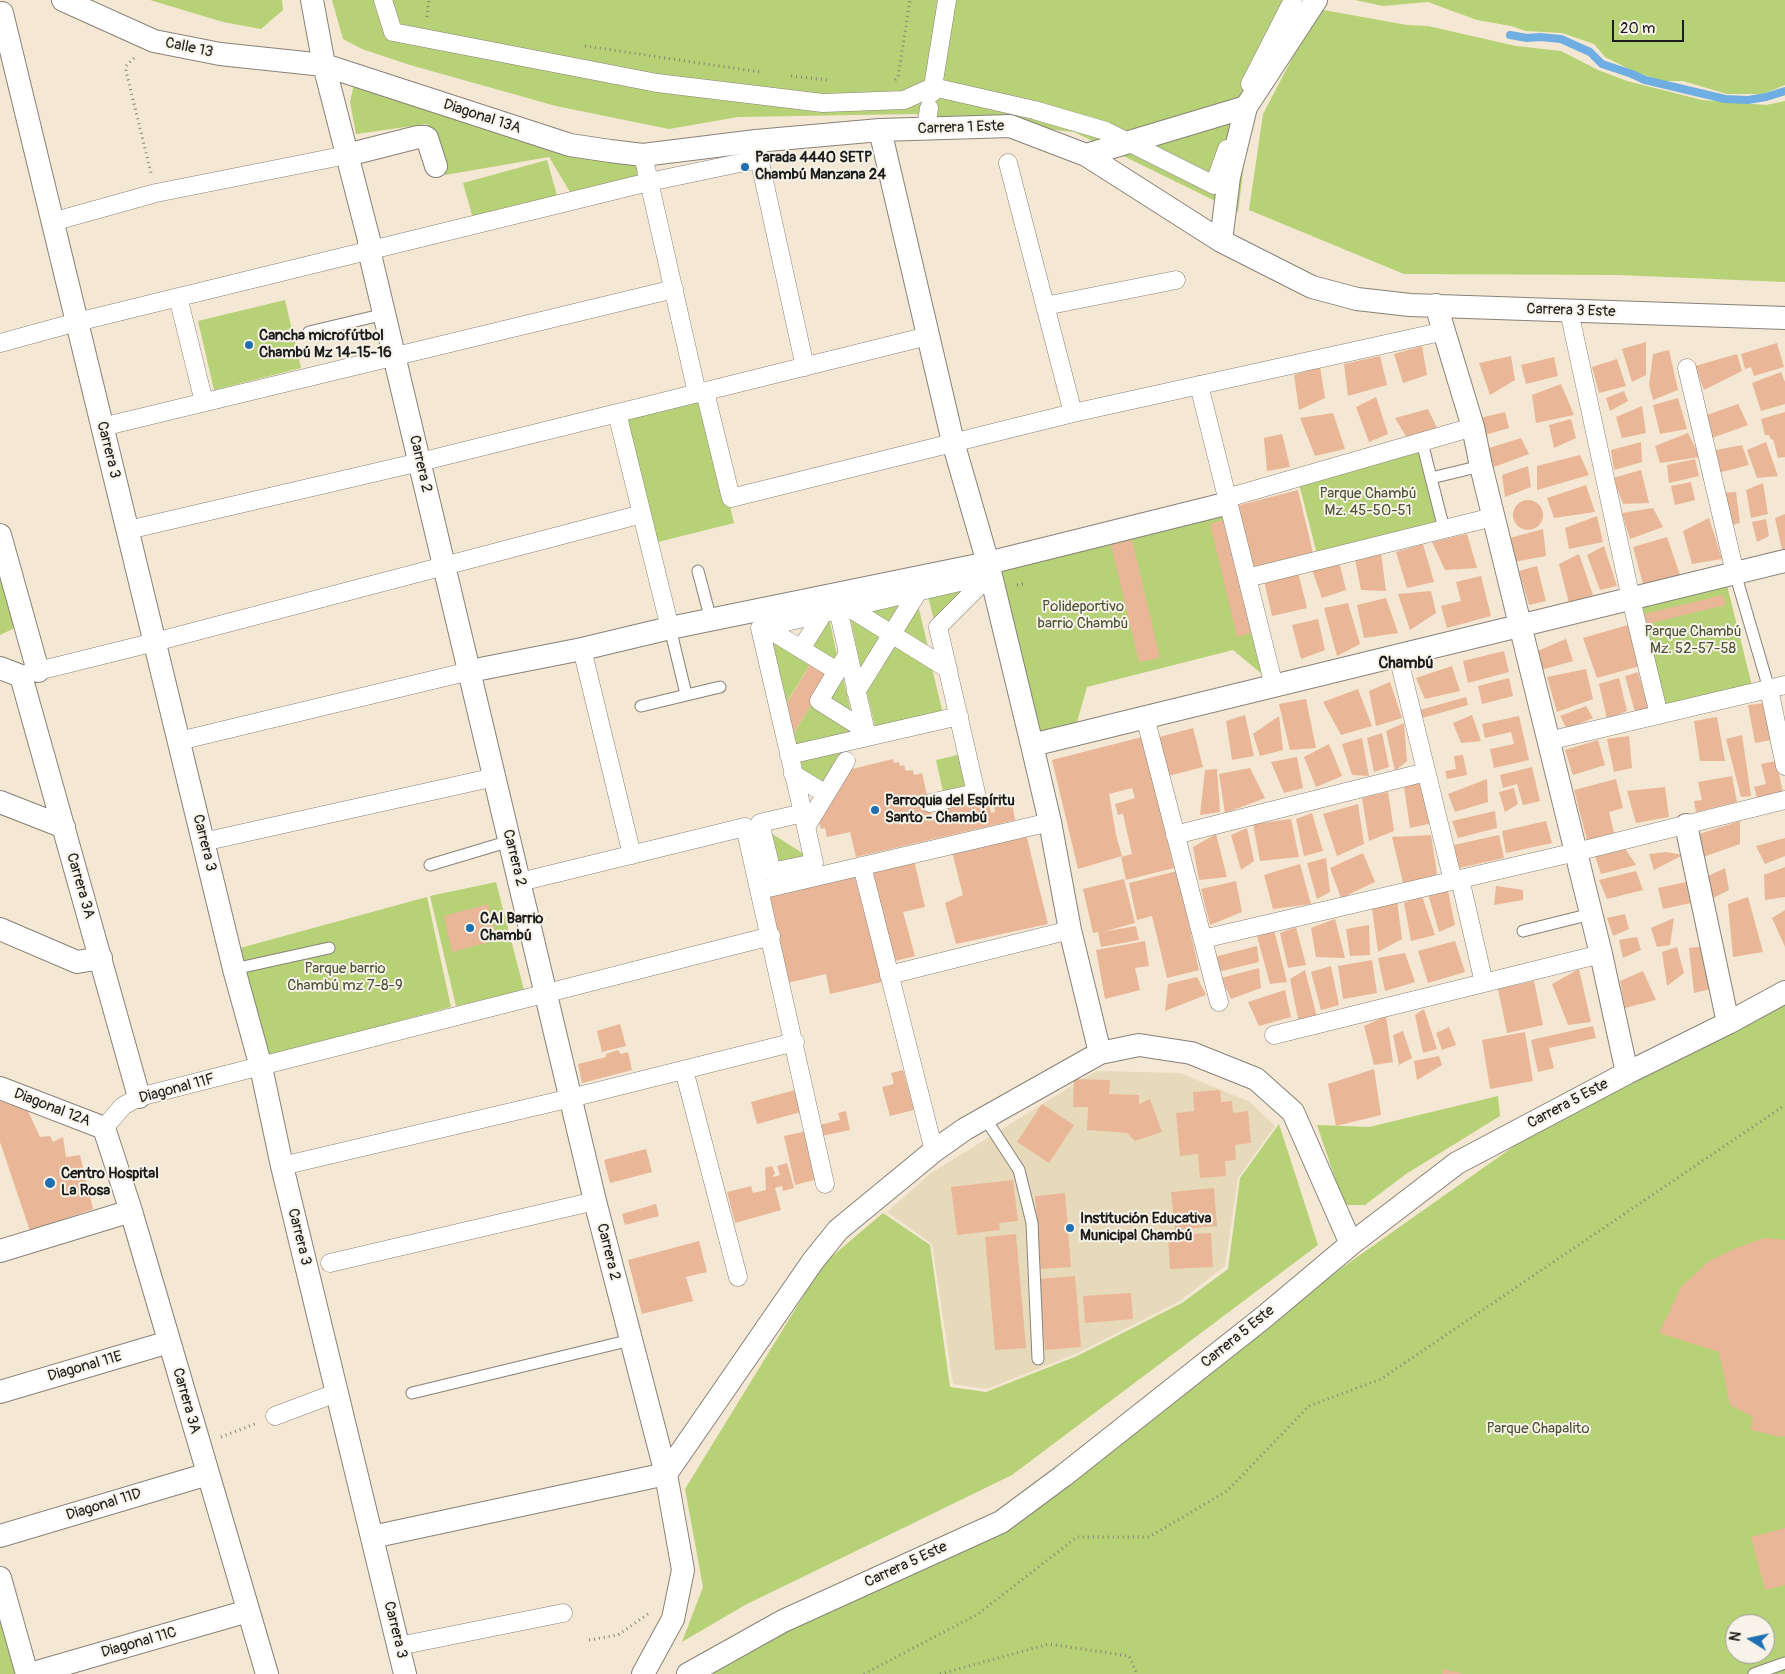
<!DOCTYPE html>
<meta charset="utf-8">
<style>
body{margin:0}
#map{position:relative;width:1785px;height:1674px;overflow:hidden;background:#f4e7d3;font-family:Pangolin,sans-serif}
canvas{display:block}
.north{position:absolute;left:1725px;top:1614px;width:50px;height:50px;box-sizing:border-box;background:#f7f3e8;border:1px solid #9f9d96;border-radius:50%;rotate:280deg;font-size:14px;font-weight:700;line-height:20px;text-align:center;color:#1c1c1c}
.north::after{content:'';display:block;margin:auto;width:18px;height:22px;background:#1f6fb2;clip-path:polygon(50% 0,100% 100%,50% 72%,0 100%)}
.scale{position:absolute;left:1612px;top:20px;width:72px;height:22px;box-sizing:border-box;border:2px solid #1c1c1c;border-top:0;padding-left:6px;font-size:15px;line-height:18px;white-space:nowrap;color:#1c1c1c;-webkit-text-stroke:4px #f7f3e8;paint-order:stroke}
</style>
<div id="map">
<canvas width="1785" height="1674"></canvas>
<div class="north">N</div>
<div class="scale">20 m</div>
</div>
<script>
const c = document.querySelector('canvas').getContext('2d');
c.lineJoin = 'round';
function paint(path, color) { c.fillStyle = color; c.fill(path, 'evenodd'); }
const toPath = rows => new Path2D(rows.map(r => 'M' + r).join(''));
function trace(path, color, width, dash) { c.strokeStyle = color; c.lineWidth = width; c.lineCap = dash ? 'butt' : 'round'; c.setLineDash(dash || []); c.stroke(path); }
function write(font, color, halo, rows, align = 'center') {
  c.font = font + ' Pangolin,sans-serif'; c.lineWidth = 4; c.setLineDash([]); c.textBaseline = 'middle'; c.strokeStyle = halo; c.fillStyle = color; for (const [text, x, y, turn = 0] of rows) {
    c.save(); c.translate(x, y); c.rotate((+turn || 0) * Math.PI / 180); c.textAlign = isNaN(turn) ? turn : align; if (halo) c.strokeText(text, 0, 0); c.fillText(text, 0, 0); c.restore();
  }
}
const built = toPath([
 [1096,1071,1180,1073,1250,1102,1275,1126,1238,1178,1225,1266,1180,1301,1076,1354,987,1389,953,1384,932,1244,887,1212,931,1173]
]);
const green = toPath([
 [150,0,282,0,283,10,261,29,223,22],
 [332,0,1315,0,1251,108,1238,212,1074,132,914,114,738,117,669,129,556,106,410,65,362,49,343,39],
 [1355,0,1785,0,1785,85,1763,94,1727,94,1683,81,1662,81,1633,71,1605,57,1594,44,1562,33,1526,31,1511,26,1477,20,1428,2,1383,6],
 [1318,9,1407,25,1428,26,1516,46,1561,51,1598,70,1627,81,1702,100,1766,105,1785,101,1785,282,1618,275,1404,274,1249,210,1263,114],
 [354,84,635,157,638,178,570,192,549,157,445,175,427,124,356,134,350,102],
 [547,160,558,199,474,222,463,183],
 [285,300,301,368,214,390,198,321],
 [703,396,734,523,654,543,622,417],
 [1417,448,1437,526,1318,558,1298,480],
 [1224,509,1268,679,1233,650,1087,687,1075,729,1037,739,996,565],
 [0,538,21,625,0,635],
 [971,583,935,624,927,593],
 [1727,585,1753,690,1662,710,1635,600],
 [908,598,890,627,861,609],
 [917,601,929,651,898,632],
 [849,613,885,635,862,673,852,626],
 [829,617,838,660,836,665,808,647],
 [767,633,812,661,784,707],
 [893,640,931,664,943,714,876,730,865,685],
 [842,673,852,716,825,700],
 [812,703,856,734,793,749,791,738],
 [843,748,845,755,825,788,798,771,795,759],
 [962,754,970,790,944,796,936,760],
 [766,830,812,859,775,867],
 [496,882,524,990,456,1006,430,896],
 [427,897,451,1007,269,1056,240,948],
 [1785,999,1785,1674,704,1674,1057,1485,1333,1274,1527,1137],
 [1735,1624,1765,1624,1765,1654,1735,1654],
 [1498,1096,1500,1116,1406,1174,1365,1205,1344,1205,1317,1125,1369,1127],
 [1279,1124,1318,1245,1012,1475,745,1605,682,1642,703,1587,685,1489,823,1264,883,1213,930,1245,950,1387,986,1392,1077,1356,1182,1303,1228,1269,1240,1178],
 [0,1618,16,1674,0,1674]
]);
const stream = toPath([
 [1510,35,1527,38,1540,37,1561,39,1590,52,1602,64,1632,74,1645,80,1725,99,1748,100,1766,97,1785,91]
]);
const building = toPath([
 [1646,342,1646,375,1632,382,1622,349],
 [1777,343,1784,367,1754,376,1751,367,1745,369,1741,354],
 [1422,346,1427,375,1403,383,1394,354],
 [1669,350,1678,390,1653,400,1649,385,1653,354],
 [1737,354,1742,371,1704,390,1695,366],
 [1380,356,1387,385,1348,396,1344,364],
 [1511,356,1515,380,1490,395,1479,363],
 [1554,357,1558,376,1526,384,1521,365],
 [1617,359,1626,386,1599,393,1592,367],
 [1320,367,1325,398,1299,410,1294,375],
 [1781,372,1785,382,1785,404,1761,411,1752,383],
 [1561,384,1574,415,1536,423,1532,395],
 [1624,391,1628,401,1610,411,1606,398],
 [1376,397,1388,434,1369,442,1356,407],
 [1678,398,1687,429,1660,434,1653,405],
 [1738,404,1748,425,1712,438,1704,416],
 [1642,406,1646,433,1622,438,1616,417],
 [1428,409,1438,430,1407,438,1395,418],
 [1505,412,1509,428,1485,435,1480,418],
 [1785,412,1785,457,1778,458,1773,439,1771,440,1769,435,1765,435,1761,419],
 [1333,413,1345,449,1315,456,1300,418],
 [1571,419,1576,438,1554,448,1549,425],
 [1688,433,1700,457,1660,463,1655,446],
 [1282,434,1290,467,1267,471,1264,438],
 [1521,438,1529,454,1494,467,1486,449],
 [1641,442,1642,462,1614,470,1611,450],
 [1766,442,1778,476,1757,478,1747,450],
 [1742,445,1749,465,1718,473,1711,451],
 [1580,455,1589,475,1537,490,1537,466],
 [1695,459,1699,476,1669,483,1667,465],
 [1528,466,1531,487,1505,497,1502,475],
 [1641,470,1649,503,1623,504,1613,478],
 [1691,482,1695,500,1675,505,1671,486],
 [1763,483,1768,514,1751,518,1746,490],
 [1586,485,1595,512,1554,518,1547,498],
 [1298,490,1314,557,1252,573,1236,506],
 [1736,492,1740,523,1728,526,1719,493],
 '1513 515a15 15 0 1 1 30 0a15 15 0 1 1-30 0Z',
 [1653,508,1663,527,1630,539,1622,513],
 [1785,514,1785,549,1782,550,1775,518],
 [1597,516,1603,542,1569,549,1565,528],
 [1709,518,1722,559,1692,564,1683,531],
 [1766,519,1769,536,1757,542,1752,522],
 [1224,520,1251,633,1237,637,1210,524],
 [1543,529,1546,556,1514,562,1506,539],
 [1467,534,1477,568,1445,570,1432,542],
 [1667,537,1680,575,1643,584,1633,547],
 [1132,540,1160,658,1139,662,1111,545],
 [1423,544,1434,582,1407,588,1396,552],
 [1604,546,1617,586,1600,590,1587,555],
 [1381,553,1386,591,1361,590,1355,559],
 [1579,554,1593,595,1569,603,1559,564],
 [1339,561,1346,590,1322,598,1311,567],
 [1537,566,1546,601,1529,605,1519,571],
 [1297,568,1307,608,1272,616,1263,576],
 [1481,576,1491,616,1447,628,1441,606,1461,601,1456,582],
 [1431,591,1436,613,1410,630,1398,594],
 [1723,595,1726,605,1647,624,1644,614],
 [1386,598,1398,633,1364,638,1357,605],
 [1348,603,1360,644,1337,656,1324,608],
 [1318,619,1325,650,1301,659,1292,625],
 [1628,625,1640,666,1597,678,1583,638],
 [1566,639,1573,661,1541,670,1535,652],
 [1504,651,1509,672,1468,683,1463,661],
 [817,653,835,665,788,743,781,713],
 [1452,666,1460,691,1425,699,1416,678],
 [1586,669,1593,699,1557,712,1547,677],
 [1638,672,1649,709,1635,712,1625,676],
 [1509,678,1513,696,1482,704,1478,686],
 [1619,678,1627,711,1607,719,1599,684],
 [1390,682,1402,718,1376,726,1369,691],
 [1358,689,1372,726,1341,735,1323,702],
 [1466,697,1468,705,1422,718,1420,710],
 [1306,699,1316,748,1290,750,1279,704],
 [1765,703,1771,740,1755,743,1748,705],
 [1586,706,1593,718,1567,729,1560,716],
 [1245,715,1254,756,1232,760,1226,721],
 [1472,715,1481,741,1461,743,1453,723],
 [1279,716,1283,750,1260,756,1253,734],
 [1519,716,1529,760,1494,768,1490,749,1514,744,1511,732,1485,738,1482,724],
 [1717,717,1725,761,1700,761,1694,721],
 [1404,723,1407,761,1395,771,1386,731],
 [1193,728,1203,767,1168,776,1159,737],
 [1382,733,1389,767,1374,772,1367,738],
 [1742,735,1751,796,1741,797,1726,739],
 [1629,736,1632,768,1614,772,1607,739],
 [1142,737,1161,803,1159,805,1174,868,1126,880,1121,857,1132,854,1123,814,1118,815,1115,804,1135,798,1132,788,1109,794,1116,835,1122,856,1078,869,1052,760],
 [1362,738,1369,776,1352,775,1342,744],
 [1598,740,1605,765,1573,775,1565,750],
 [1329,744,1342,776,1316,787,1304,757],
 [1463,755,1467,775,1447,779,1445,771,1456,769,1454,756],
 [1297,757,1303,788,1284,793,1271,762],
 [893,759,894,763,899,762,900,766,904,765,906,771,913,770,914,775,922,773,932,817,936,816,934,808,979,798,981,805,989,803,991,813,995,812,993,802,1011,798,1015,820,856,857,850,832,827,837,825,828,821,829,816,811,844,771],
 [1776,761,1783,792,1757,798,1754,787,1766,784,1761,764],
 [1532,767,1540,801,1523,805,1517,784,1503,788,1500,775],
 [1250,768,1265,798,1225,813,1219,774],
 [1217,769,1220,812,1200,815,1205,770],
 [1732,776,1737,802,1696,812,1694,801,1702,800,1698,782],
 [1487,779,1488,802,1455,812,1448,794],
 [1616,779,1623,808,1609,812,1614,833,1587,840,1574,790],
 [1423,780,1433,823,1410,828,1404,787],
 [1665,787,1669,817,1636,823,1627,791],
 [1514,788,1518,804,1505,812,1499,792],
 [1388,792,1394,831,1369,841,1362,798],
 [1358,804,1364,844,1337,856,1323,814],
 [1495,811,1497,828,1458,838,1452,821],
 [1312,813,1323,851,1304,856,1296,819],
 [1291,819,1299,857,1260,861,1253,824],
 [1546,821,1552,843,1506,853,1502,831],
 [1740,821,1740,844,1703,857,1696,835],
 [1247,828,1254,861,1241,870,1231,835],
 [1026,834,1048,924,956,944,945,903,963,895,952,852],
 [1216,834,1227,877,1199,880,1193,847],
 [1431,835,1437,874,1404,887,1392,837],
 [1499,835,1504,858,1459,868,1454,845],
 [1785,838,1785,856,1765,864,1756,846],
 [1624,847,1636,865,1601,874,1594,853],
 [1666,852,1683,855,1654,870,1649,854],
 [1363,853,1375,882,1341,898,1330,868],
 [1326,858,1330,892,1317,899,1307,863],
 [914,860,925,907,903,912,915,956,891,962,869,871],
 [1300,864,1311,904,1273,909,1264,875],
 [1785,867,1785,897,1765,900,1764,875],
 [1725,868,1729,890,1711,899,1706,877],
 [1177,871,1199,970,1167,978,1152,916,1137,920,1129,883],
 [1636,871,1643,890,1607,899,1599,880],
 [854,874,873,939,882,982,830,994,826,974,787,983,765,897],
 [1124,879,1135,923,1102,932,1136,926,1139,940,1101,947,1098,932,1093,933,1083,889],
 [1236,881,1242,912,1210,925,1201,889],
 [1686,882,1691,903,1663,909,1658,888],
 [1496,886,1523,890,1523,900,1494,905],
 [1448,891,1455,925,1439,932,1428,894],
 [1422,896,1435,935,1411,941,1404,903],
 [1748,897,1763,952,1733,957,1728,904],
 [1397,900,1402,939,1378,952,1372,908],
 [488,904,497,940,452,952,444,916],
 [1785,910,1785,947,1772,918],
 [1625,914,1629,929,1613,936,1607,918],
 [1674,918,1670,945,1657,947,1651,928],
 [1335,919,1345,958,1316,957,1311,928],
 [1369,925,1370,955,1350,956,1346,929],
 [1296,927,1306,965,1288,968,1280,933],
 [1274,930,1287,982,1270,984,1257,936],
 [1637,937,1641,950,1623,958,1619,940],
 [1145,941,1149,966,1135,968,1140,990,1105,999,1096,950],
 [1455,941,1465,972,1428,983,1418,951],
 [1257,946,1259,962,1218,972,1214,957],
 [1706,946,1715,988,1694,993,1689,948],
 [1677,947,1684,973,1667,986,1662,952],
 [1405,953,1415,982,1385,991,1378,958],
 [1372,960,1377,993,1343,999,1338,966],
 [1331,966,1339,1005,1321,1010,1311,972],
 [1259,968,1261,988,1231,999,1221,978],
 [1579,969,1591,1022,1568,1025,1552,984],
 [1305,970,1317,1017,1299,1023,1290,979],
 [1643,971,1656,1000,1625,1008,1620,981],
 [1197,977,1206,995,1165,1011,1168,984],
 [1534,981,1543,1025,1507,1033,1498,989],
 [1285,990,1291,1017,1259,1026,1248,1002],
 [1424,1009,1437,1049,1423,1053,1415,1015],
 [1386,1016,1393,1062,1374,1065,1364,1026],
 [620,1024,626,1046,602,1052,597,1031],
 [1593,1026,1596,1038,1549,1048,1554,1068,1538,1072,1531,1040],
 [1449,1027,1456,1045,1442,1050,1436,1033],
 [1403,1031,1412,1058,1399,1065,1393,1035],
 [1525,1032,1533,1081,1490,1089,1482,1040],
 [618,1050,621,1054,628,1052,632,1070,582,1083,578,1064,606,1057,606,1054],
 [1439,1056,1442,1065,1417,1080,1414,1061],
 [1374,1069,1381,1115,1336,1126,1328,1084],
 [903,1070,914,1110,890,1116,882,1087,894,1084,891,1073],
 [1074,1079,1110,1080,1109,1094,1139,1095,1139,1104,1150,1099,1162,1132,1135,1141,1127,1133,1087,1130,1088,1107,1073,1107],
 [795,1090,801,1112,757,1124,751,1102],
 [1220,1090,1221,1102,1232,1101,1233,1113,1248,1111,1251,1143,1235,1145,1236,1160,1225,1161,1226,1176,1200,1178,1198,1154,1180,1156,1176,1113,1194,1111,1193,1092],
 [0,1101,28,1111,40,1137,50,1136,53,1142,63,1137,66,1157,80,1155,93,1209,30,1231,0,1142],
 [1042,1104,1074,1125,1049,1163,1017,1142],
 [846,1111,850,1130,822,1136,819,1125,840,1120,838,1113],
 [807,1131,818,1179,795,1185,784,1136],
 [646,1149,652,1172,610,1183,604,1160],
 [787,1163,794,1188,783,1191,782,1186,775,1188,781,1210,735,1223,727,1192,751,1186,753,1193,766,1190,765,1168,772,1166,775,1173,772,1177,780,1175,777,1166],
 [1013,1180,1018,1221,999,1223,1000,1230,957,1235,951,1187],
 [1214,1188,1217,1226,1175,1230,1171,1192],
 [1065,1193,1071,1267,1041,1269,1035,1196],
 [656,1204,659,1216,625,1225,622,1214],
 [1211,1233,1213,1267,1170,1269,1168,1235],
 [1016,1234,1026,1348,995,1350,985,1237],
 [1764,1238,1785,1240,1785,1436,1781,1437,1751,1430,1753,1417,1730,1405,1719,1352,1659,1333,1681,1287,1709,1261,1734,1249],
 [699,1241,707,1272,686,1277,693,1301,642,1314,628,1260],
 [1075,1276,1081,1347,1045,1350,1039,1279],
 [1131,1293,1133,1319,1085,1323,1083,1296],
 [1785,1528,1785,1585,1765,1590,1751,1537],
 [1443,1669,1461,1673,1461,1674,1442,1674]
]);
const path = toPath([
 [427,17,429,0],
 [585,46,760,72],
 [134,58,126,66,126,71,151,173],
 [791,76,829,80],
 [895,80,898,77,910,0],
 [1017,585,1026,583],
 [221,1437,257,1423],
 [589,1640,618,1635,648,1614],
 [864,1674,978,1614,1077,1537,1149,1537,1227,1491,1309,1406,1381,1379,1785,1105],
 [940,1674,1049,1644,1129,1656,1137,1674]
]);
const service = toPath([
 [309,332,385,314],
 [1424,450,1431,478],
 [1443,525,1431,478,1481,466],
 [698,571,711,620],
 [1735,573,1769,689],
 [670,628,686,694],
 [641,706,720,687],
 [430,865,510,841],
 [1523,931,1591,914],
 [234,969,329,948],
 [985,1118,1019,1170,1032,1223,1038,1359],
 [412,1393,631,1340],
 [1754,1674,1785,1663]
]);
const pedestrian = toPath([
 [383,0,393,32,657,83,823,103,904,100,933,87,1034,110,1106,131,1214,185,1227,149],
 [1250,84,1293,0],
 [932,93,947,0],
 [926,129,929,108],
 [757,149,805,367],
 [643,155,697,393],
 [1008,163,1073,413],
 [52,222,156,193,347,155],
 [178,297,204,402],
 [1045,306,1176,280],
 [1569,311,1631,599,1659,715],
 [0,343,77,322,649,182,759,159],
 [1687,368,1735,573],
 [1199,385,1274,686],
 [705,392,731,498,1073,413,1445,331],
 [617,413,670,628],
 [102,427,674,289],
 [1225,504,1227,498,1473,427],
 [128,530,420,462,928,336],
 [1247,578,1493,517],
 [848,607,948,669],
 [838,609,867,737],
 [765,627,837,671,848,654],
 [582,649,632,855],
 [801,649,824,612],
 [1398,656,1453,881],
 [837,671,819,701,865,730],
 [26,674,155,642,642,514],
 [1769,689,1785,766],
 [856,692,919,590],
 [1145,717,1219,1002],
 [179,741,470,671],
 [1548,741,1785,685],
 [789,755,959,716],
 [793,774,826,794],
 [803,813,760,823,772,872,814,863,803,813,760,628,977,578,980,580,979,586,938,627,976,793,930,803],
 [806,827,846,761],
 [1175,835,1426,772],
 [203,842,495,777],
 [862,866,934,1151],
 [1460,879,1484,983],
 [520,882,745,827,825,1184],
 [760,890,1050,822],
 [1203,939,1576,852,1785,800],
 [889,975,1070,930],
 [1274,1035,1601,954],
 [684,1070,738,1277],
 [104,1128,123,1106,139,1097,771,936],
 [282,1166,571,1098,795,1042],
 [330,1263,595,1201],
 [275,1416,328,1396],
 [399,1646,563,1613]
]);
const minor = toPath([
 [63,0,154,41,220,54,324,65,570,145,610,151,643,155,756,141,880,130,1010,126,1086,155,1221,241,1312,287,1357,299,1410,305,1785,318],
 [312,0,324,65,369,240,369,250,595,1201,666,1474,683,1570,673,1619,643,1674],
 [2,13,234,969,261,1067,282,1166,405,1674],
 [880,130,953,442,988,563,1032,745,1050,822,1070,930,1100,1053],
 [347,155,418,137,425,137,427,138,436,166],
 [1086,155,1246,107,1316,0],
 [1221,241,1229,177,1246,107],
 [1436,305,1473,427,1481,466,1601,954,1627,1073],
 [0,535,38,671],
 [0,668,21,676,139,1097],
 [470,671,582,649,670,628,988,563,1225,504],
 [1032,745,1785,561],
 [0,802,64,827],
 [1686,825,1728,1023],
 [0,929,77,962,101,958],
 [0,1088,104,1128,131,1211,267,1674],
 [0,1251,131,1211],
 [0,1392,169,1342],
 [0,1536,208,1474],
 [372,1537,666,1474,813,1261,838,1230,934,1151,965,1129,1100,1053,1139,1045,1191,1053,1256,1079,1293,1112,1351,1244],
 [0,1578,27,1674],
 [30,1674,248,1611],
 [688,1674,783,1621,1001,1522,1063,1476,1264,1317,1351,1244,1457,1163,1627,1073,1728,1023,1785,992]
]);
const markers = [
 [745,167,5,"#1f6fb2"],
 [249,345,5,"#1f6fb2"],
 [875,810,5,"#1f6fb2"],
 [470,928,5,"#1f6fb2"],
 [50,1183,6,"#1f6fb2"],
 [1070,1228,5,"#1f6fb2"]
];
const streetNames = [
 ["Calle 13",189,48,12],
 ["Diagonal 13A",482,117,18],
 ["Carrera 1 Este",961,128,-2],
 ["Carrera 3 Este",1571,311,2],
 ["Carrera 3",108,450,76],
 ["Carrera 2",420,464,77],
 ["Carrera 3",204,843,76],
 ["Carrera 2",514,858,76],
 ["Carrera 3A",80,886,74],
 ["Diagonal 11F",177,1089,-15],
 ["Carrera 5 Este",1568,1104,-28],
 ["Diagonal 12A",52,1108,21],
 ["Carrera 3",299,1237,76],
 ["Carrera 2",608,1252,76],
 ["Carrera 5 Este",1238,1337,-39],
 ["Diagonal 11E",85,1367,-16],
 ["Carrera 3A",186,1401,74],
 ["Diagonal 11D",104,1505,-17],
 ["Carrera 5 Este",906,1565,-25],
 ["Carrera 3",395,1630,76],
 ["Diagonal 11C",139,1643,-16]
];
const poiNames = [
 ["Parada 4440 SETP",755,158],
 ["Chambú Manzana 24",755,175],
 ["Cancha microfútbol",259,336],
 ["Chambú Mz 14-15-16",259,353],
 ["Parroquia del Espíritu",885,801],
 ["Santo - Chambú",885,818],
 ["CAI Barrio",480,919],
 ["Chambú",480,936],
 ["Centro Hospital",61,1174],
 ["La Rosa",61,1191],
 ["Institución Educativa",1080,1219],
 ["Municipal Chambú",1080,1236]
];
const parkNames = [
 ["Parque Chambú",1368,494],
 ["Mz. 45-50-51",1368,511],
 ["Polideportivo",1083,607],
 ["barrio Chambú",1083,624],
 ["Parque Chambú",1693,632],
 ["Mz. 52-57-58",1693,649],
 ["Parque barrio",345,969],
 ["Chambú mz 7-8-9",345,986],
 ["Parque Chapalito",1538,1429]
];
const neighbourhoodNames = [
 ["Chambú",1406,664]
];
paint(built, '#e7daba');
paint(green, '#b7d176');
trace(stream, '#6eaee2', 8);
paint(building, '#e9b797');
trace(service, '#888278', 13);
trace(pedestrian, '#888278', 19);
trace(minor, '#888278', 24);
trace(path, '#888278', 3, [1, 4]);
trace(service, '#fff', 11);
trace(pedestrian, '#fff', 18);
trace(minor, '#fff', 22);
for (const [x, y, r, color] of markers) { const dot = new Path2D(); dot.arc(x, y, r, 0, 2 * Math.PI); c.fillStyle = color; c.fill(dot); trace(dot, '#f7f3e8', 2); }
write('15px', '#1c1c1c', '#f7f3e8', streetNames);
write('bold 15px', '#1c1c1c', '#f7f3e8', poiNames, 'left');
write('15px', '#4a5237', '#f7f3e8', parkNames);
write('bold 16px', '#1c1c1c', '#f7f3e8', neighbourhoodNames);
</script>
